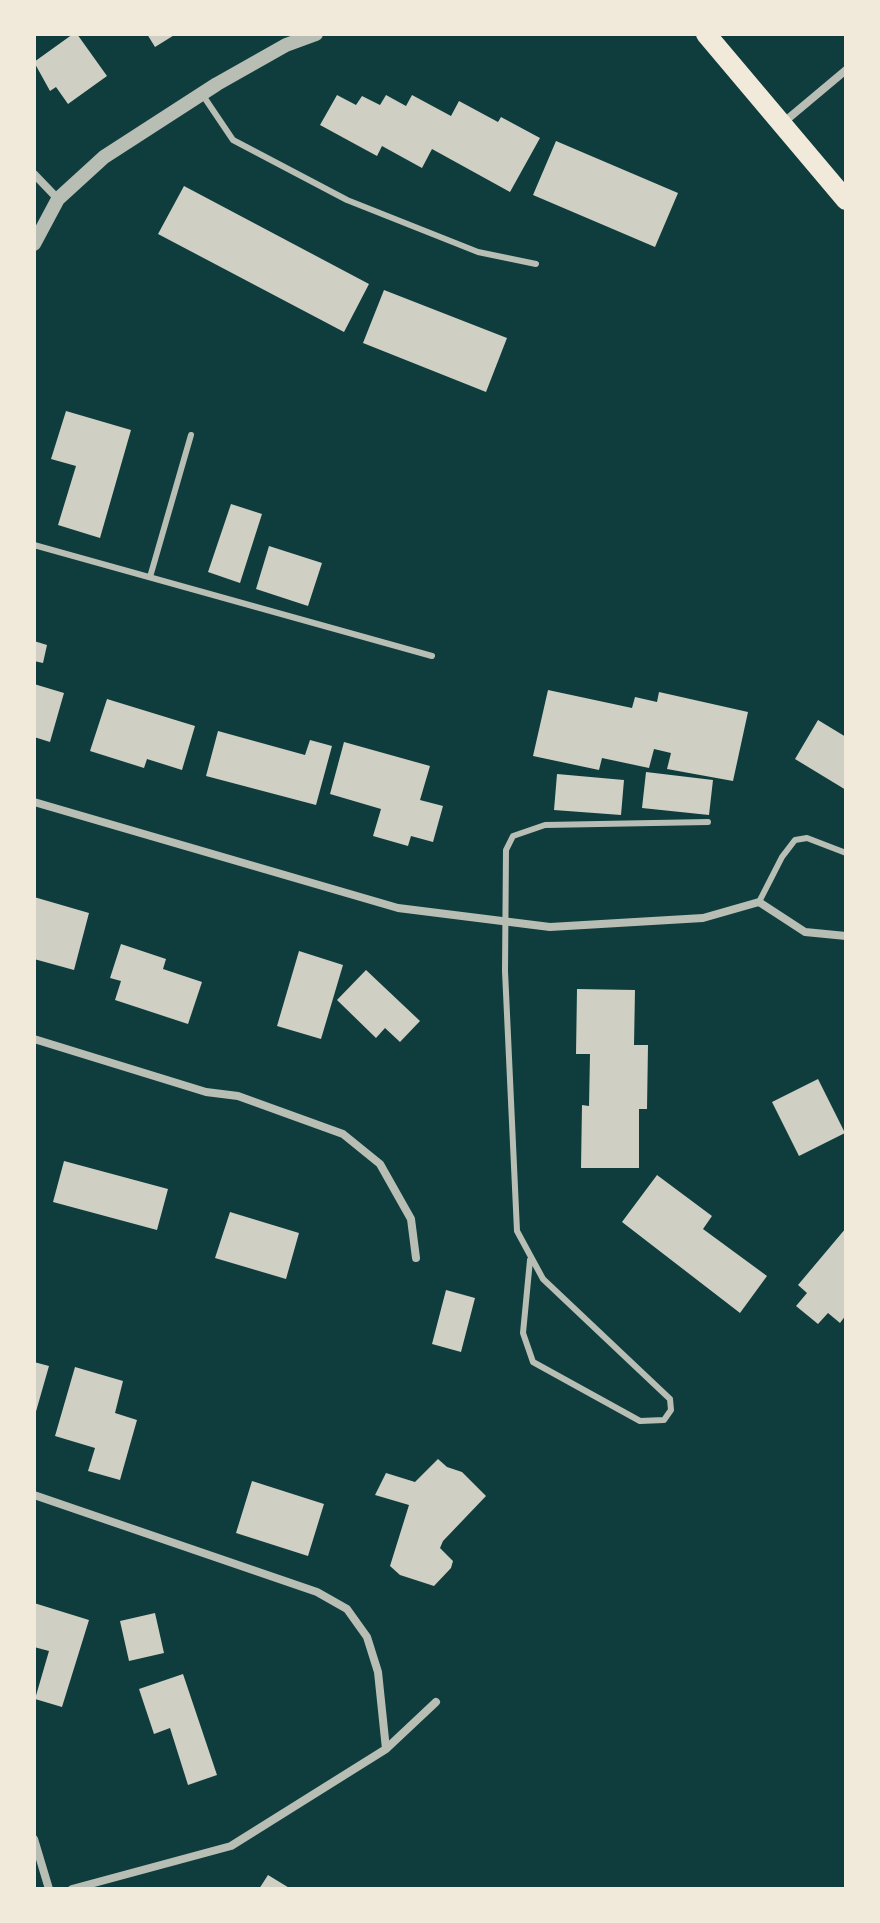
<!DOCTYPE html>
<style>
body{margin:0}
#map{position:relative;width:880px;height:1923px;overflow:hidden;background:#0f3d3e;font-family:"Work Sans",sans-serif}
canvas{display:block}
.frame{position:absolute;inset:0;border:36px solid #f1e9da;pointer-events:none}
</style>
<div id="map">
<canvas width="880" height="1923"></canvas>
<div class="frame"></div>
</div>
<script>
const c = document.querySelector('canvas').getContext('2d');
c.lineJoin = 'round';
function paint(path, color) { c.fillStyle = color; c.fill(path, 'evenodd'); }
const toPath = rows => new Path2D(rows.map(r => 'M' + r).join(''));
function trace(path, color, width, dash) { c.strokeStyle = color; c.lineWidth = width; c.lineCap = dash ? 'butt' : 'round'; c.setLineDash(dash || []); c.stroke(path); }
const building = toPath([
 [73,34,77,34,107,76,68,104,56,87,50,91,34,62],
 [147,34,176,34,155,47],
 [337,95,356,105,362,96,380,105,386,95,406,106,412,95,451,116,459,101,498,122,501,117,540,138,510,192,432,149,422,168,382,146,377,156,320,125],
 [556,141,678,193,655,247,533,195],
 [184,186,369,284,344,332,158,234],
 [384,290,507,338,486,392,363,343],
 [66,411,131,430,100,538,58,525,76,466,51,459],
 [231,504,262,514,240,583,208,572],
 [269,546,322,563,308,606,256,589],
 [34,641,47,645,43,663,34,661],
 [34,684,64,693,50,742,34,737],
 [548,690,632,708,635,697,657,702,659,692,748,712,733,781,667,769,671,753,654,749,649,768,602,758,599,770,533,756],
 [107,699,195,726,182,770,147,759,144,768,90,751],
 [818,720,846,737,846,790,795,759],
 [218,731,305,755,310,740,332,746,316,805,206,776],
 [344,742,430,766,420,800,443,806,433,842,411,836,408,846,373,836,381,809,330,794],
 [646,772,713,780,709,815,642,808],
 [557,774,624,780,621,815,554,810],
 [34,897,89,913,74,970,34,959],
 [121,944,166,959,163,969,202,982,188,1024,115,1000,121,981,110,978],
 [299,951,343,965,321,1039,277,1026],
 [366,970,420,1021,400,1042,385,1028,376,1038,337,1000],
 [577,989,635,990,634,1045,648,1045,647,1109,639,1109,639,1168,581,1168,582,1105,589,1106,590,1054,576,1054],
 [818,1079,845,1133,799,1156,772,1102],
 [64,1161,168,1189,157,1230,53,1202],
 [657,1175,712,1216,703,1229,767,1276,740,1313,622,1222],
 [230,1212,299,1233,286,1279,215,1258],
 [846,1228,846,1315,840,1323,828,1313,818,1324,796,1306,807,1293,798,1285],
 [446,1290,475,1298,461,1352,432,1344],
 [34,1362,49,1366,35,1415,34,1415],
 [75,1367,123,1381,115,1413,137,1420,120,1480,88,1471,95,1448,55,1436],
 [438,1459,447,1467,462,1472,486,1496,443,1541,440,1548,453,1561,451,1568,434,1586,400,1575,390,1566,409,1505,375,1495,386,1473,415,1482],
 [252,1481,324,1504,308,1556,236,1533],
 [34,1603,89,1620,62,1707,35,1699,49,1651,34,1647],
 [155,1613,164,1653,129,1661,120,1621],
 [183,1674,217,1775,188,1785,170,1728,154,1734,139,1689],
 [268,1875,291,1889,259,1889]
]);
const service = toPath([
 [202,94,233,140,347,200,478,252,536,264],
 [34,545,432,656],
 [150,577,191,435],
 [759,902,782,857,795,840,807,838,846,853],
 [530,1260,523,1333,533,1362,640,1421,664,1420,671,1410,670,1399,543,1279,517,1231,505,971,506,850,513,836,545,825,708,822]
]);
const minor = toPath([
 [784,122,846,70],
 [34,174,58,199],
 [34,802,398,908,550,927,703,918,759,902,805,932,846,936],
 [34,1039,206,1092,238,1096,343,1134,380,1164,411,1219,416,1258],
 [34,1495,317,1592,347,1609,367,1637,378,1672,386,1749],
 [34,1839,49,1889],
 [72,1889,231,1846,386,1749,436,1702]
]);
const tertiary = toPath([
 [34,244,58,199,104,157,217,84,286,45,316,34]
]);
const primary = toPath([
 [706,34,846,200]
]);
paint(building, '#cfcfc3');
trace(service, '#b8beb3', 6);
trace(minor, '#b8beb3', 8);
trace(tertiary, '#b8beb3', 14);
trace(primary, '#f1e9da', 20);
</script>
